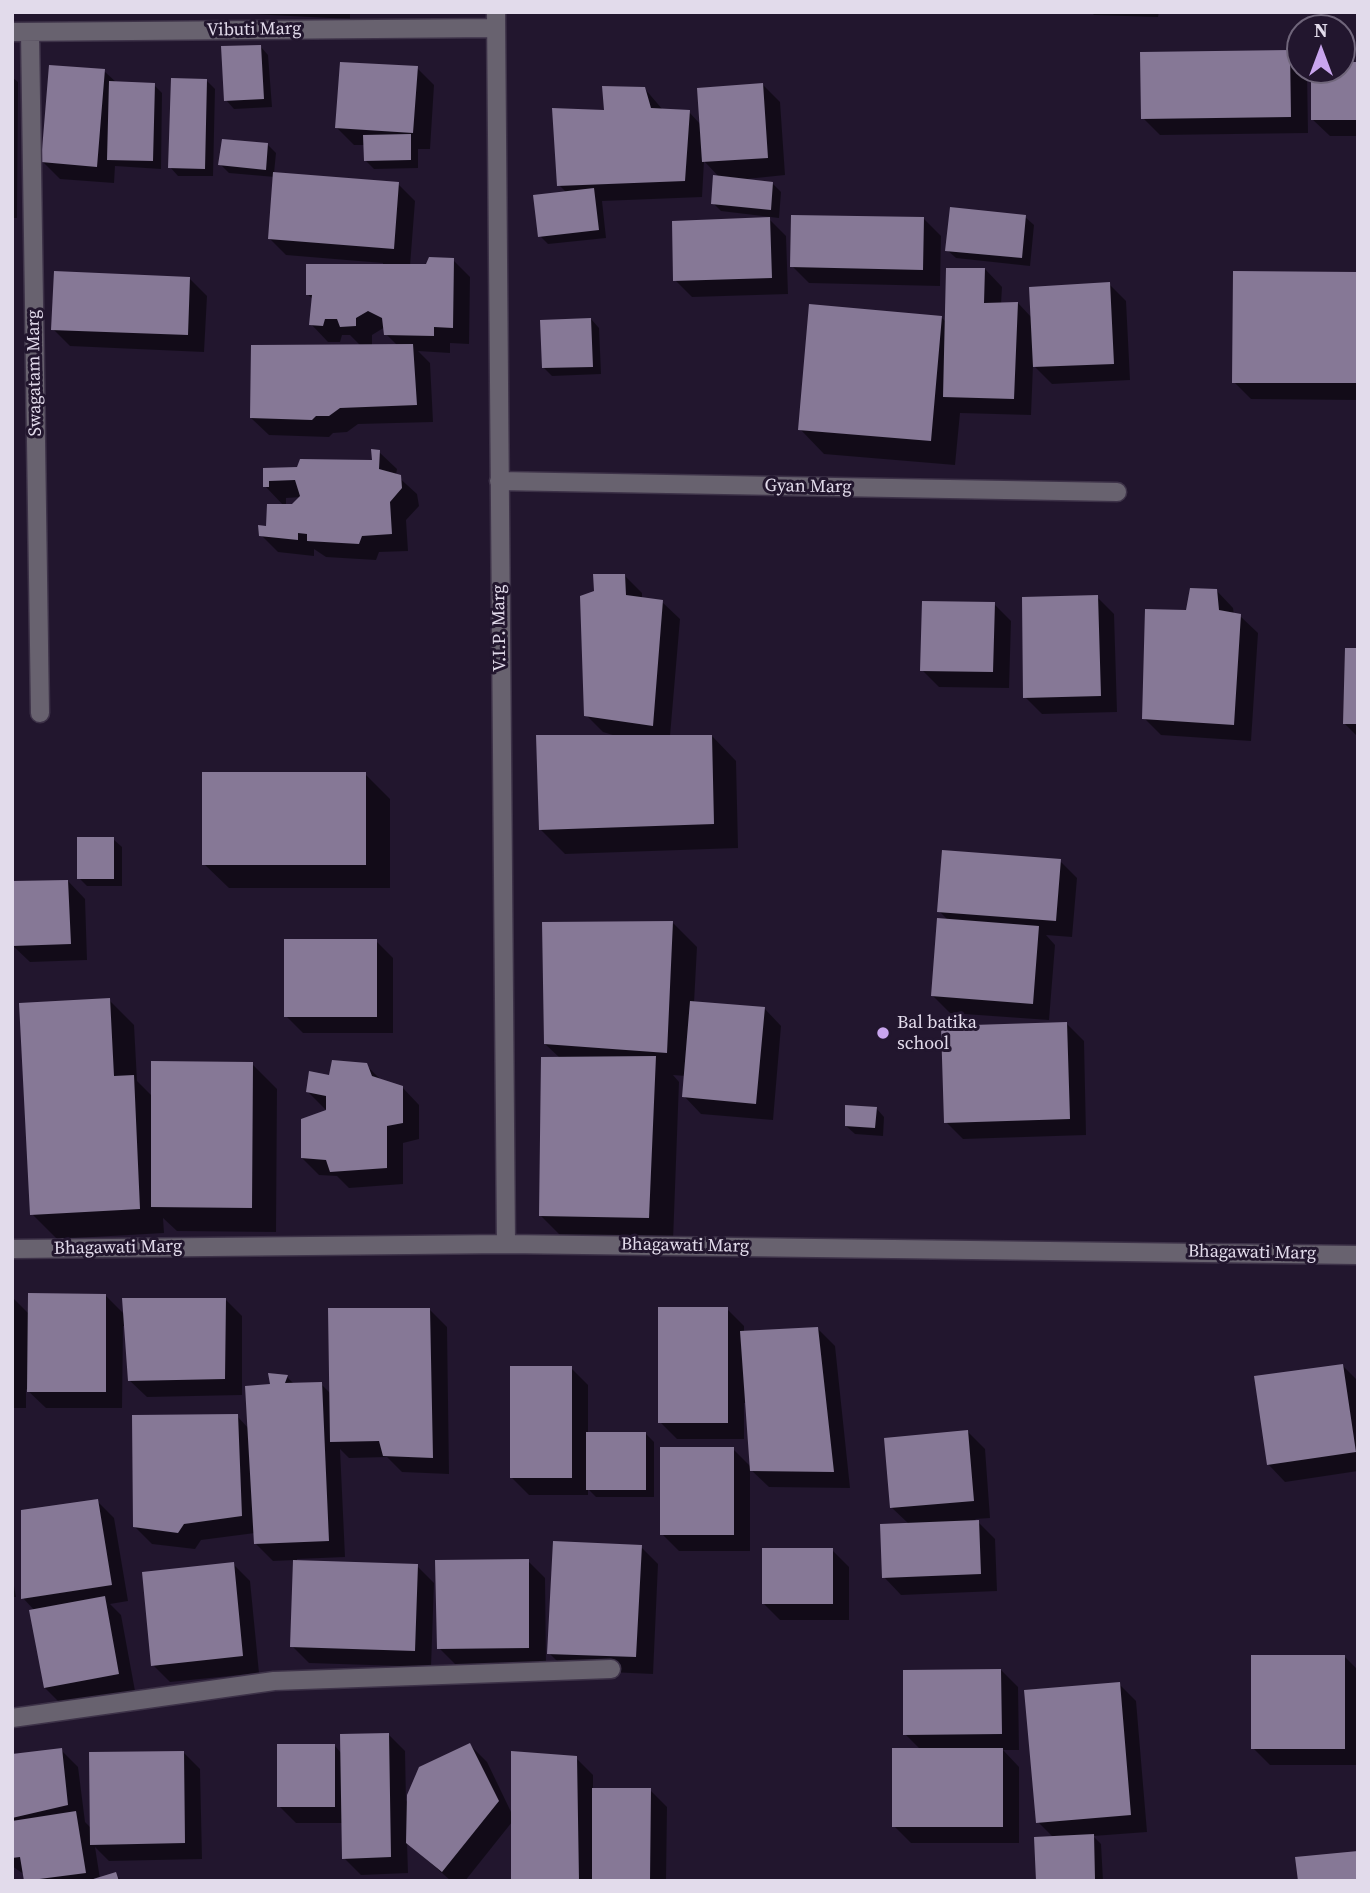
<!DOCTYPE html>
<style>
body{margin:0}
#map{position:relative;width:1370px;height:1893px;overflow:hidden;background:#22162e;font-family:"Source Serif 4",serif}
canvas{display:block}
.frame{position:absolute;inset:0;border:14px solid #e2dbeb;pointer-events:none}
.north{position:absolute;left:1286px;top:14px;width:70px;height:70px;box-sizing:border-box;background:#22162e;border:2px solid #6f657a;border-radius:50%;rotate:0deg;font-size:19px;font-weight:700;line-height:28px;text-align:center;color:#e2dbeb}
.north::after{content:'';display:block;margin:auto;width:24px;height:32px;background:#c9a5ee;clip-path:polygon(50% 0,100% 100%,50% 72%,0 100%)}
</style>
<div id="map">
<canvas width="1370" height="1893"></canvas>
<div class="frame"></div>
<div class="north">N</div>
</div>
<script>
const c = document.querySelector('canvas').getContext('2d');
c.lineJoin = 'round';
function paint(path, color) { c.fillStyle = color; c.fill(path, 'evenodd'); }
const toPath = rows => new Path2D(rows.map(r => 'M' + r).join(''));
function trace(path, color, width, dash) { c.strokeStyle = color; c.lineWidth = width; c.lineCap = dash ? 'butt' : 'round'; c.setLineDash(dash || []); c.stroke(path); }
function write(font, color, halo, rows, align = 'center') {
  c.font = font + ' "Source Serif 4",serif'; c.lineWidth = 6; c.setLineDash([]); c.textBaseline = 'middle'; c.strokeStyle = halo; c.fillStyle = color; for (const [text, x, y, turn = 0] of rows) {
    c.save(); c.translate(x, y); c.rotate((+turn || 0) * Math.PI / 180); c.textAlign = isNaN(turn) ? turn : align; if (halo) c.strokeText(text, 0, 0); c.fillText(text, 0, 0); c.restore();
  }
}
const shadow = toPath([
 [132,12,200,12,200,13],
 [211,12,350,12,350,19],
 [1091,12,1159,12,1158,17,1094,15],
 [260,46,268,55,272,107,234,109,226,100],
 [1290,52,1300,62,1300,70,1307,70,1308,133,1160,135,1143,118],
 [1342,64,1358,64,1358,136,1330,136,1312,119,1312,70,1342,70],
 [417,68,434,85,430,149,418,149,418,168,374,169,366,161,365,145,354,145,337,128],
 [104,71,117,83,154,85,162,93,161,169,115,166,114,183,60,179,43,162],
 [12,77,18,82,17,218,12,218],
 [207,81,215,89,213,176,178,176,170,167],
 [763,85,780,102,785,175,737,180,773,184,781,192,779,218,721,211,713,203,720,178,704,161,702,197,602,201,606,238,548,244,540,236,567,193,559,185,606,112,645,89,663,110,689,112,701,125],
 [268,145,276,153,274,173,398,184,415,201,410,266,453,260,470,277,469,344,450,343,450,353,418,351,430,363,433,422,358,424,347,432,333,433,329,437,269,435,251,418,361,346,350,335,342,335,340,342,328,342,311,324,314,300,307,294,383,266,383,263,286,255,269,238,275,177,229,173,220,164],
 [385,327,386,334,398,346,372,346,372,335],
 [767,217,786,236,788,294,692,297,675,280],
 [1025,217,1034,225,1030,266,956,258,947,250],
 [924,219,941,236,940,286,809,283,792,266],
 [985,269,1002,287,1001,304,1018,303,1032,318,1109,284,1126,301,1130,380,1052,384,1033,365,1031,415,960,413,955,465,824,454,800,429,941,317,947,323],
 [1358,274,1358,400,1251,399,1234,382],
 [190,279,207,296,204,352,70,346,53,329],
 [591,319,599,328,601,374,552,376,544,368],
 [379,452,397,469,396,475,417,494,419,506,406,520,408,551,379,552,376,560,326,557,314,549,314,556,278,552,261,535,284,506,265,486,265,470,374,462],
 [302,497,293,506,286,506,286,498],
 [624,575,642,593,642,599,662,602,680,619,670,736,712,736,736,761,738,848,565,854,540,829,616,736,603,732,586,715],
 [1216,590,1233,608,1234,615,1240,616,1258,633,1251,741,1161,735,1144,718,1188,612],
 [1097,597,1114,614,1117,712,1042,714,1025,697],
 [994,604,1011,621,1009,688,939,687,922,670],
 [1358,649,1358,737,1345,724],
 [365,774,390,799,390,888,229,888,204,864],
 [113,839,122,847,122,886,87,886,79,878],
 [1060,861,1077,878,1072,937,1046,935,1055,945,1049,1020,950,1013,933,996,949,921,939,911],
 [68,881,85,899,87,960,30,962,12,945],
 [673,923,697,947,694,1003,764,1008,781,1026,773,1120,701,1114,684,1096,686,1076,673,1075,679,1082,673,1241,565,1240,540,1215,560,1058,545,1044],
 [376,941,393,958,393,1033,303,1033,286,1016],
 [109,1000,134,1025,137,1081,153,1097,252,1064,277,1089,276,1232,177,1231,163,1218,164,1233,57,1239,32,1214],
 [1067,1024,1084,1041,1086,1135,963,1139,946,1122],
 [366,1065,382,1081,402,1087,419,1105,419,1139,403,1143,403,1184,349,1188,337,1176,319,1175,302,1158,332,1110,325,1109,308,1092,331,1078],
 [876,1108,884,1117,883,1136,855,1134,846,1126],
 [106,1296,125,1315,225,1299,242,1316,242,1395,147,1397,129,1380,126,1326,123,1326,122,1408,46,1408,26,1389,26,1408,12,1408,12,1297,29,1314],
 [727,1309,744,1326,744,1332,818,1329,835,1346,850,1488,769,1487,750,1469,750,1551,679,1551,662,1534,733,1449,751,1467,747,1403,744,1403,744,1439,677,1439,660,1422],
 [430,1310,447,1327,449,1474,402,1472,387,1457,349,1458,340,1449,345,1557,297,1559,297,1562,417,1566,434,1583,431,1667,309,1663,292,1646,295,1560,273,1561,256,1544,255,1533,201,1540,195,1549,152,1544,135,1527,237,1416,249,1429,272,1386,287,1377,295,1385,321,1384,331,1394],
 [1342,1365,1358,1381,1358,1471,1285,1482,1268,1464],
 [571,1368,588,1385,588,1434,646,1434,654,1442,654,1497,596,1497,588,1489,588,1495,529,1495,512,1478],
 [968,1432,985,1449,990,1518,975,1519,995,1539,997,1591,901,1595,884,1577,909,1524,891,1507],
 [97,1501,114,1518,128,1601,110,1604,121,1615,135,1691,62,1705,45,1688,35,1611,23,1598],
 [641,1547,658,1564,653,1674,566,1670,549,1653],
 [832,1550,849,1567,849,1620,780,1620,763,1603],
 [528,1561,545,1578,546,1664,456,1665,439,1648],
 [233,1564,250,1581,259,1673,170,1682,153,1665],
 [12,1575,16,1597,12,1597],
 [1345,1657,1358,1670,1358,1765,1270,1765,1253,1748],
 [1001,1670,1018,1687,1019,1750,1003,1750,1019,1767,1019,1843,911,1843,894,1826,920,1749,905,1734],
 [1119,1684,1136,1701,1147,1832,1093,1836,1101,1844,1103,1881,1038,1881,1054,1838,1038,1822],
 [388,1734,405,1751,406,1802,421,1768,470,1745,487,1762,512,1814,576,1758,593,1775,593,1790,650,1790,667,1807,666,1881,512,1881,512,1822,465,1881,451,1881,407,1842,408,1873,361,1875,344,1858,343,1823,296,1823,279,1806,335,1746,342,1754],
 [61,1750,78,1767,85,1822,92,1829,183,1752,200,1769,202,1859,109,1861,95,1847,100,1879,115,1874,122,1881,26,1881,25,1875,12,1866,12,1756]
]);
const building = toPath([
 [261,45,264,99,224,101,221,46],
 [1290,50,1291,117,1141,119,1140,52],
 [340,62,418,66,413,133,335,128],
 [1342,62,1358,62,1358,120,1311,120,1311,70,1342,70],
 [49,65,105,69,97,167,41,162],
 [171,78,207,79,205,169,168,168],
 [109,81,155,83,153,161,107,160],
 [763,83,768,158,702,162,697,88],
 [602,86,645,87,651,108,690,110,685,181,557,186,552,108,604,110],
 [411,134,411,160,364,161,363,135],
 [222,139,268,143,266,170,218,165],
 [273,172,399,182,394,249,268,239],
 [713,175,773,182,771,210,711,204],
 [594,188,599,230,538,237,533,195],
 [950,207,1026,215,1022,258,945,251],
 [791,215,924,217,923,270,790,267],
 [770,217,772,278,673,281,672,221],
 [429,257,454,258,453,328,434,327,434,336,384,335,382,318,368,311,356,318,356,326,340,327,337,319,325,319,323,326,309,325,312,295,306,295,306,264,426,264],
 [946,268,985,268,984,303,1018,302,1014,399,943,397],
 [54,271,190,277,188,335,51,330],
 [1233,271,1358,272,1358,383,1232,383],
 [1110,282,1114,364,1033,367,1029,287],
 [809,304,942,316,931,441,798,430],
 [591,318,593,367,542,368,540,320],
 [413,344,417,405,340,408,329,416,316,416,312,420,250,418,251,345],
 [371,449,380,450,379,469,401,475,402,488,390,502,392,534,362,536,359,544,307,541,307,534,298,533,298,540,259,536,258,525,266,526,267,504,292,504,300,496,295,480,269,481,269,487,263,487,263,468,297,467,300,459,372,460],
 [593,574,625,574,626,595,663,600,653,726,584,716,580,596,594,591],
 [1190,588,1217,589,1219,610,1241,614,1234,725,1142,719,1145,609,1186,610],
 [1098,595,1101,696,1023,698,1022,597],
 [922,601,995,602,993,672,920,671],
 [1345,648,1358,648,1358,724,1343,724],
 [536,735,712,735,714,824,539,830],
 [202,772,366,772,366,865,202,865],
 [77,837,114,837,114,879,77,879],
 [942,850,1061,859,1056,921,937,912],
 [68,880,71,944,12,946,12,881],
 [937,918,1039,926,1033,1004,931,996],
 [673,921,667,1053,544,1044,542,922],
 [284,939,377,939,377,1017,284,1017],
 [110,998,114,1076,134,1075,140,1209,30,1215,19,1003],
 [690,1001,765,1007,756,1104,682,1097],
 [1067,1022,1070,1119,944,1123,941,1026],
 [656,1056,649,1218,539,1216,541,1057],
 [332,1060,367,1063,372,1076,403,1086,403,1123,387,1126,387,1168,330,1172,326,1160,301,1158,301,1119,326,1110,326,1096,306,1092,309,1071,329,1075],
 [151,1061,253,1062,252,1208,151,1207],
 [845,1105,877,1107,875,1128,845,1126],
 [28,1293,106,1294,106,1392,27,1392],
 [122,1298,226,1298,225,1379,128,1381],
 [658,1307,728,1307,728,1423,658,1423],
 [328,1308,430,1308,433,1458,383,1456,379,1441,330,1442],
 [818,1327,834,1472,750,1471,740,1331],
 [1343,1364,1356,1452,1267,1465,1254,1376],
 [510,1366,572,1366,572,1478,510,1478],
 [268,1373,288,1375,285,1383,322,1382,329,1541,254,1544,245,1386,270,1384],
 [238,1414,242,1516,184,1524,178,1533,133,1527,132,1415],
 [968,1430,974,1501,890,1508,884,1438],
 [586,1432,646,1432,646,1490,586,1490],
 [660,1447,734,1447,734,1535,660,1535],
 [98,1499,112,1585,21,1599,21,1510],
 [979,1520,981,1574,882,1578,880,1524],
 [553,1541,642,1545,636,1657,547,1654],
 [762,1548,833,1548,833,1604,762,1604],
 [529,1559,529,1648,437,1649,435,1560],
 [293,1560,418,1564,415,1651,290,1647],
 [234,1562,243,1656,151,1666,142,1572],
 [105,1596,119,1674,44,1688,29,1610],
 [1251,1655,1345,1655,1345,1749,1251,1749],
 [1001,1669,1002,1734,903,1735,903,1670],
 [1120,1682,1131,1815,1036,1823,1024,1690],
 [389,1733,391,1857,342,1859,340,1734],
 [470,1743,499,1801,442,1872,406,1843,407,1795,419,1767],
 [277,1744,335,1744,335,1807,277,1807],
 [62,1748,68,1805,12,1818,12,1754],
 [892,1748,1003,1748,1003,1827,892,1827],
 [184,1751,185,1843,90,1845,89,1752],
 [511,1751,577,1756,579,1881,511,1881],
 [592,1788,651,1788,650,1881,592,1881],
 [76,1811,86,1873,24,1881,20,1857,12,1858,12,1821],
 [1094,1834,1095,1879,1036,1881,1034,1837],
 [1358,1851,1358,1881,1298,1881,1295,1857],
 [116,1872,119,1881,90,1881,90,1880]
]);
const minor = toPath([
 [496,12,506,1244],
 [12,32,496,28],
 [30,32,40,713],
 [499,481,1117,492],
 [12,1249,506,1244,1358,1255],
 [12,1718,274,1681,611,1669]
]);
const markers = [
 [883,1033,7,"#c9a5ee"]
];
const streetNames = [
 ["Vibuti Marg",254,30,-1],
 ["Swagatam Marg",35,373,-91],
 ["Gyan Marg",808,487,1],
 ["V.I.P. Marg",500,628,-91],
 ["Bhagawati Marg",685,1246,1],
 ["Bhagawati Marg",118,1248,-1],
 ["Bhagawati Marg",1252,1253,1]
];
const poiNames = [
 ["Bal batika",897,1023],
 ["school",897,1044]
];
paint(shadow, '#0007');
paint(building, '#867896');
trace(minor, '#3d3248', 21);
trace(minor, '#68626f', 18);
for (const [x, y, r, color] of markers) { const dot = new Path2D(); dot.arc(x, y, r, 0, 2 * Math.PI); c.fillStyle = color; c.fill(dot); trace(dot, '#22162e', 2.5); }
write('18px', '#e2dbeb', '#22162e', streetNames);
write('18px', '#e2dbeb', '#22162e', poiNames, 'left');
</script>
